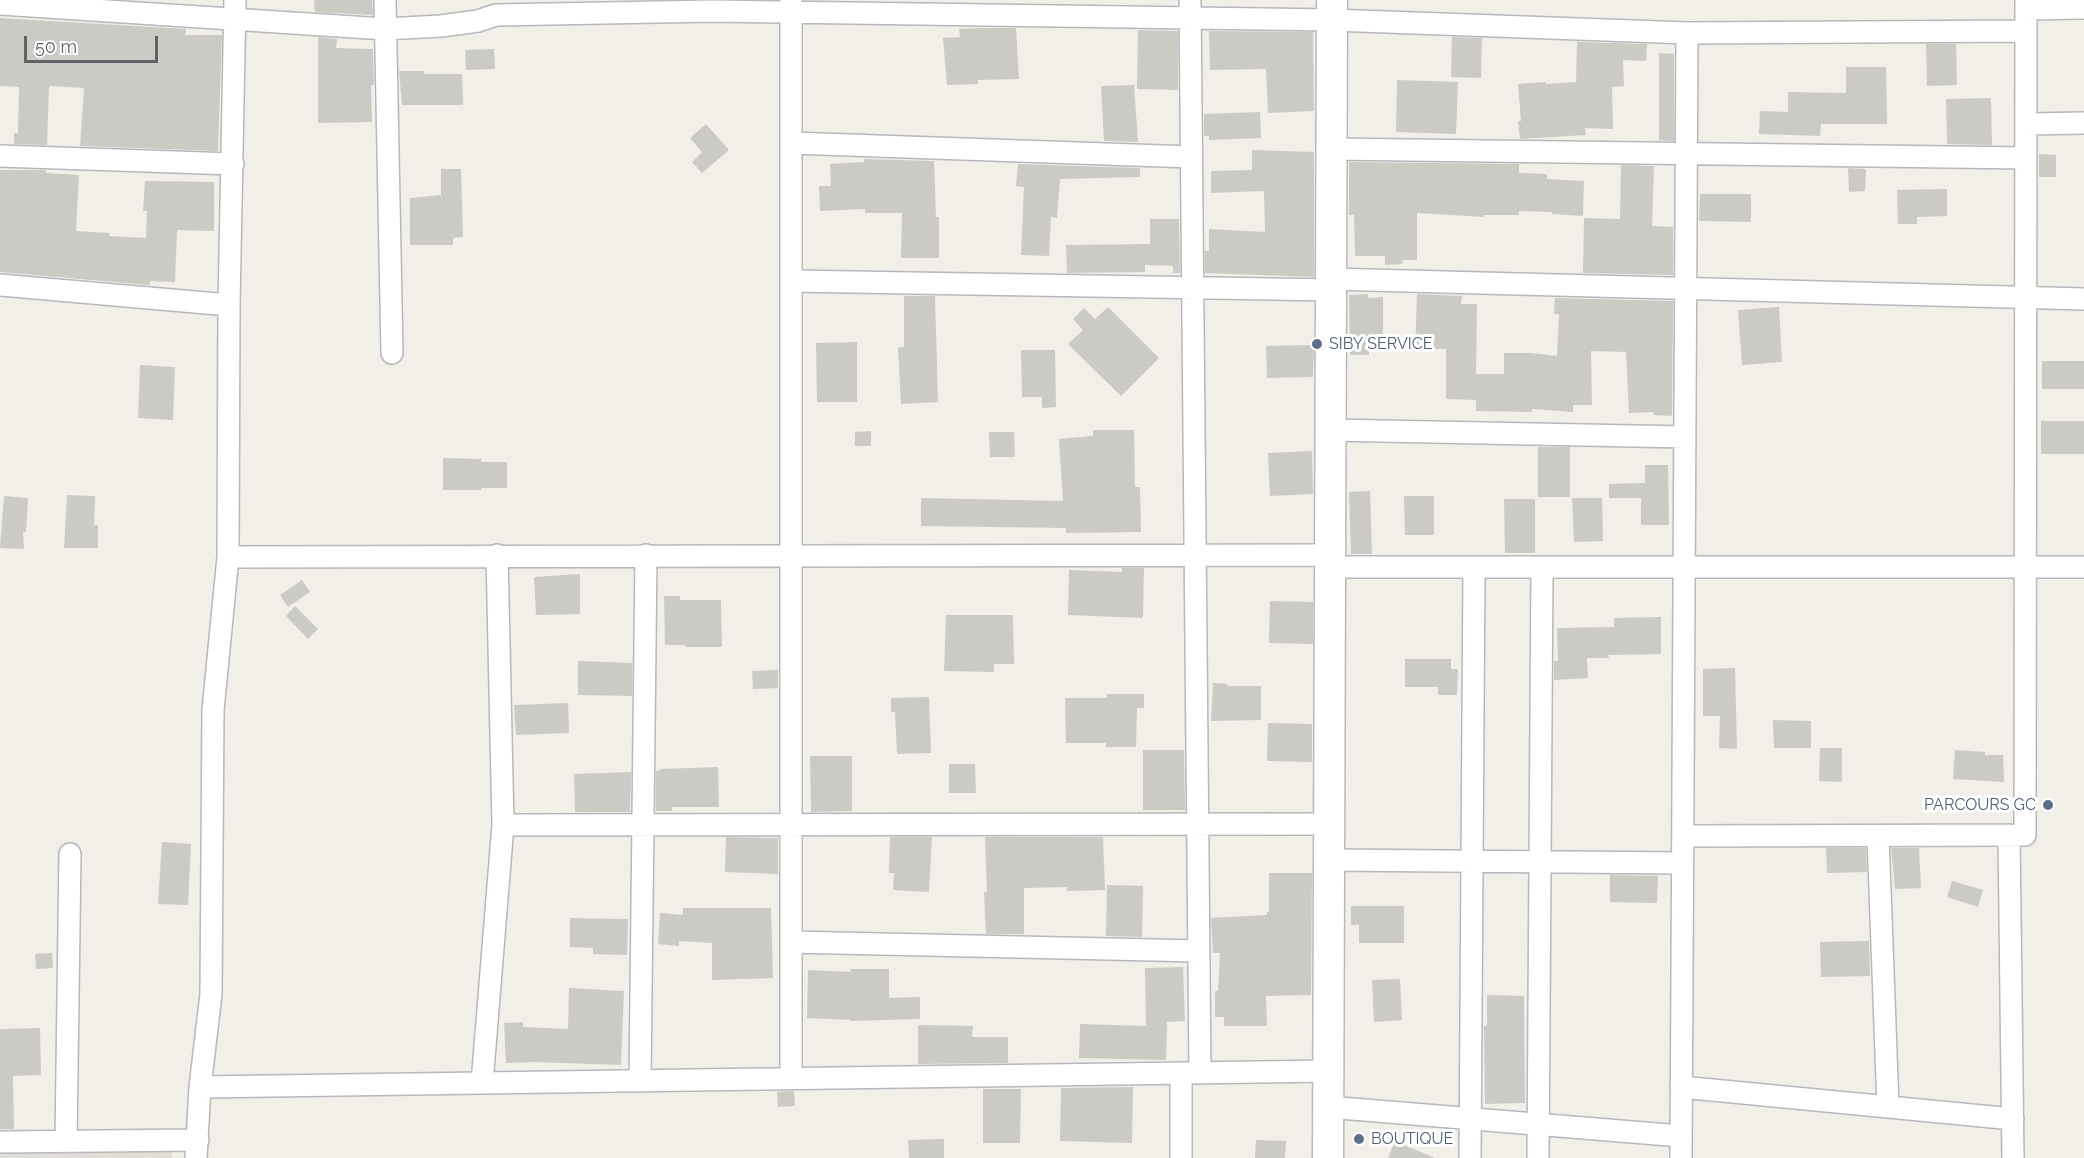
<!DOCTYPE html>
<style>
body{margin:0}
#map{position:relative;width:2084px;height:1158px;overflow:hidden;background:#f1efe8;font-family:Raleway,sans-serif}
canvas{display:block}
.scale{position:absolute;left:24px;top:36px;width:134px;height:27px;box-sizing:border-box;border:3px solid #5f6368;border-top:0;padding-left:8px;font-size:18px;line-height:21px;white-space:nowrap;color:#5f6368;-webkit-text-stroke:4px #fff;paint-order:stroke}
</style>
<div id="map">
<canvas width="2084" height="1158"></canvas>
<div class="scale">50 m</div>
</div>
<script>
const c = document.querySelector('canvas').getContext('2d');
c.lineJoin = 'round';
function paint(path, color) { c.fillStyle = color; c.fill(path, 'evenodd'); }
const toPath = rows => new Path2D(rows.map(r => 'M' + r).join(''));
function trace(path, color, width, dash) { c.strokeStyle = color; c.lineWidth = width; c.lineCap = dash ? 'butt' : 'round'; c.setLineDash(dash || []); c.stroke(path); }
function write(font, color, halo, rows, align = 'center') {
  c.font = font + ' Raleway,sans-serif'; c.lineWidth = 6; c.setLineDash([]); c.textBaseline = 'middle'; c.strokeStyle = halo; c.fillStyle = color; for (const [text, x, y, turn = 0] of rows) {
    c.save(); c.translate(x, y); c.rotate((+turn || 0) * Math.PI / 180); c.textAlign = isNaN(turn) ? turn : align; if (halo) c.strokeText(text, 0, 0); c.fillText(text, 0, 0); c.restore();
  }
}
const education = toPath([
 [0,1150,172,1152,172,1158,0,1158]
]);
const building = toPath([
 [314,0,372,0,373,15,315,12],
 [0,18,186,29,185,35,222,35,218,151,80,146,84,88,49,86,47,145,14,144,14,133,18,133,19,87,0,86],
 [979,28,1016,28,1019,79,978,80,978,84,947,85,943,38,960,37,959,29],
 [1138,30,1178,31,1178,90,1137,89],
 [1209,31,1313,32,1314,111,1268,113,1266,69,1210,70],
 [318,37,337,39,336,48,373,49,374,85,371,85,372,122,318,123],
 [1452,37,1482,38,1481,78,1451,77],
 [1577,42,1647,44,1646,61,1623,60,1624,86,1612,87,1613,129,1585,128,1586,135,1520,139,1518,121,1521,121,1518,84,1545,82,1546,84,1576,82],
 [1926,44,1956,44,1957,85,1927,86],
 [494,49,495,69,466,70,465,50],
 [1659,53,1674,54,1674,141,1659,140],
 [1846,67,1886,67,1887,124,1821,124,1820,136,1759,134,1760,111,1788,112,1788,92,1846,93],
 [399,71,424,71,424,74,462,74,463,105,402,105],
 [1397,80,1458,82,1456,134,1396,132],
 [1134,85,1138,142,1104,141,1101,86],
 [1991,98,1992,145,1947,144,1946,99],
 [1260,112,1261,138,1209,140,1209,136,1204,136,1204,114],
 [706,124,729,150,702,173,692,162,702,152,690,138],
 [1252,150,1314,152,1314,277,1205,273,1205,251,1209,251,1209,229,1265,232,1264,191,1211,193,1211,171,1252,170],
 [2039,154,2056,155,2056,177,2039,177],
 [864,159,934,161,936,217,939,217,939,258,901,258,902,213,865,213,865,209,820,211,819,186,831,186,830,164,864,162],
 [1349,162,1519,164,1519,173,1547,174,1547,179,1584,181,1583,216,1552,214,1552,212,1519,211,1519,215,1484,215,1484,217,1417,213,1417,260,1402,260,1403,264,1385,265,1385,256,1355,256,1354,215,1349,215],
 [1018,164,1140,168,1140,177,1060,179,1057,218,1051,217,1049,256,1021,255,1024,187,1016,186],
 [1621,165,1654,166,1652,226,1673,227,1673,275,1583,273,1584,218,1620,219],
 [1848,168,1866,169,1865,191,1849,192],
 [441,169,461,169,463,237,453,238,453,245,410,245,410,198,441,195],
 [0,170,46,170,46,173,79,175,76,231,109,233,109,236,146,238,147,211,143,211,145,181,214,182,214,231,177,230,175,282,150,281,150,285,0,272],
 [1947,189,1947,216,1917,217,1917,224,1898,224,1897,190],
 [1700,194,1751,194,1751,222,1699,221],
 [1150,219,1179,219,1180,273,1173,273,1173,266,1145,265,1145,272,1067,273,1066,245,1150,244],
 [1368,294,1368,298,1383,297,1383,351,1369,351,1369,355,1350,355,1349,295],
 [1417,294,1462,296,1461,304,1477,304,1476,374,1504,374,1504,353,1531,353,1557,356,1559,314,1554,314,1555,298,1673,301,1672,416,1653,415,1653,412,1629,413,1626,352,1591,351,1592,405,1573,405,1573,412,1532,409,1532,412,1476,411,1476,400,1446,399,1446,349,1415,349],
 [904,296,935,296,938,402,901,404,898,348,904,347],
 [1108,307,1159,358,1121,396,1068,344,1083,330,1073,319,1084,308,1095,319],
 [1779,307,1782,362,1742,365,1738,310],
 [857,342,857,402,817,402,816,343],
 [1314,345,1313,377,1267,378,1266,346],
 [1021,350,1055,350,1056,407,1042,408,1042,397,1022,397],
 [2042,361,2084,361,2084,389,2042,389],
 [140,365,175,367,173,420,138,418],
 [2041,421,2084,421,2084,454,2041,454],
 [1093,430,1134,430,1135,487,1140,487,1141,532,1066,533,1066,528,921,526,921,498,1063,501,1059,439,1093,436],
 [871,431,871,446,855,446,855,432],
 [989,432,1014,432,1015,457,990,457],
 [1538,447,1570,447,1570,497,1538,497],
 [1312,451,1313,494,1270,496,1268,453],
 [443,458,482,459,481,462,507,462,507,488,481,488,481,490,443,490],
 [1645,465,1668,465,1669,525,1641,525,1641,498,1609,498,1609,484,1645,483],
 [1370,491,1372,554,1351,554,1349,492],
 [67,495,95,496,94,525,98,525,98,548,64,548],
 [4,496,28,498,26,532,23,532,24,549,0,548],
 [1404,496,1434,496,1434,535,1405,535],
 [1572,498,1602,498,1603,541,1574,542],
 [1504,499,1535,499,1535,553,1505,553],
 [1122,568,1144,568,1143,618,1068,615,1069,570,1122,572],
 [580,574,580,614,536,615,534,577],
 [302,580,310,592,288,607,280,595],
 [664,596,680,596,680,600,721,600,722,647,685,647,685,645,665,645],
 [1270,601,1313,602,1313,644,1269,643],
 [295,606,318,629,308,639,286,616],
 [946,615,1013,615,1014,664,994,664,994,672,944,671],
 [1661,617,1661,654,1608,655,1609,658,1587,658,1588,678,1554,680,1554,661,1558,661,1557,628,1614,627,1614,618],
 [1405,659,1451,659,1451,669,1458,669,1457,695,1438,695,1438,687,1405,687],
 [578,661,632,663,632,696,578,695],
 [1735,668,1737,749,1719,748,1720,716,1703,716,1703,669],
 [778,670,778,688,753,689,752,671],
 [1213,683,1228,684,1227,686,1261,686,1261,720,1211,721],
 [1107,694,1144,694,1144,708,1137,708,1136,747,1106,747,1106,743,1066,743,1065,698,1107,698],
 [929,697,931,753,897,754,895,712,891,712,891,698],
 [568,703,569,733,516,735,514,705],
 [1773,720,1811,721,1811,748,1774,748],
 [1268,723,1312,724,1312,762,1267,761],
 [1820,748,1842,748,1842,782,1819,781],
 [1143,750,1184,750,1185,810,1143,810],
 [1955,750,1985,752,1985,755,2003,755,2004,782,1953,779],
 [810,756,852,756,852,811,811,812],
 [949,764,975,764,976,793,949,793],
 [718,767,719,807,672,807,672,811,656,811,656,771,659,771,660,769],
 [631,772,630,812,575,812,574,774],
 [726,837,778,838,778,874,725,872],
 [890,837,932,837,929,892,893,890,894,873,889,873],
 [985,837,1103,837,1105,890,1067,891,1067,887,1024,888,1024,934,986,934,984,892,987,892],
 [162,842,191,844,188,905,158,904],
 [1826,848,1866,848,1867,872,1827,873],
 [1891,848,1919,848,1921,888,1895,889],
 [1269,873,1312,873,1311,995,1266,996,1267,1026,1224,1026,1224,1017,1215,1017,1215,991,1218,991,1220,953,1213,953,1211,918,1267,915,1267,912,1269,912],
 [1610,875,1658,876,1657,903,1610,902],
 [1952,881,1983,890,1978,907,1947,897],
 [1107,885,1143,886,1142,937,1106,936],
 [1351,906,1404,906,1404,943,1359,943,1359,925,1351,925],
 [683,908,771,908,773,978,712,980,712,943,679,941,679,946,658,944,660,913,683,915],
 [570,918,628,919,627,955,593,954,593,948,570,947],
 [1869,941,1870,976,1821,977,1820,942],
 [52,953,53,968,36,969,35,954],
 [1183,967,1185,1021,1167,1022,1166,1060,1079,1058,1080,1024,1146,1026,1145,968],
 [851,969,889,969,889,998,920,997,920,1019,851,1021,851,1020,807,1018,808,970,851,972],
 [1400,979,1402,1020,1374,1022,1372,980],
 [569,988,624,991,621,1065,534,1062,506,1063,504,1023,523,1022,523,1027,568,1029],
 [1487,995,1524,996,1525,1103,1485,1104,1484,1026,1487,1026],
 [918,1025,973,1026,972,1037,1008,1037,1008,1063,918,1064],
 [40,1028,41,1075,13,1076,14,1129,0,1129,0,1029],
 [1133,1087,1132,1143,1060,1141,1061,1088],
 [983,1089,1021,1089,1020,1143,983,1143],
 [794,1091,795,1106,778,1107,777,1092],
 [944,1139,944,1158,909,1158,908,1140],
 [1256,1140,1286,1141,1285,1158,1255,1158],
 [1395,1141,1435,1158,1388,1158]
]);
const street = toPath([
 [385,0,392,353],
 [791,0,791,1078],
 [1190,0,1200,1072],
 [0,4,385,29,441,26,478,21,496,15,712,11,1332,20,1687,33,2026,31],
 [2026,9,2084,8],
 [2026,124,2084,123],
 [792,143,1191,157],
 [1332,149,2026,158],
 [0,156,233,164],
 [1331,279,2084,299],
 [792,281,1331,290],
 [0,285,229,305],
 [1330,430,1685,437],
 [228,557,1330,555],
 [1330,567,2084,567],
 [503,825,1329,824],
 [2009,835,2013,1158],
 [1683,836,2025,835,2026,0],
 [1878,836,1888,1107],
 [1329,860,1682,863],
 [791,942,1199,951],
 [640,1081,646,555],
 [482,1083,503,825,497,555],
 [200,1087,1328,1071],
 [1681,1087,2013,1119],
 [1328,1107,1681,1136],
 [66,1141,70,854],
 [0,1142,198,1140],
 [196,1158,200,1087,211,994,213,710,228,557,229,305,235,0],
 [1181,1158,1181,1073],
 [1470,1158,1474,567],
 [1538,1158,1542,567],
 [1681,1158,1687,33]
]);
const secondary = toPath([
 [1328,1158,1332,0]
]);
const markers = [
 [1317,344,6,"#5c6f8a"],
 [2048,805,6,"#5c6f8a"],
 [1359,1139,6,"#5c6f8a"]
];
const serviceNames = [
 ["SIBY SERVICE",1329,344],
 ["PARCOURS GC",2036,805,"right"],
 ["BOUTIQUE",1371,1139]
];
paint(education, '#e1ded6');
paint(building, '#cccac5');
trace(street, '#b5b8bc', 24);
trace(secondary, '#b6babf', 33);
trace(street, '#fff', 21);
trace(secondary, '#fff', 30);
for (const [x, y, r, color] of markers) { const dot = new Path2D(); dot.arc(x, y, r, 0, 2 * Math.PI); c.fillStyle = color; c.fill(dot); trace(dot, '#fff', 2); }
write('16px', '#4e5e75', '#fff', serviceNames, 'left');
</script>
